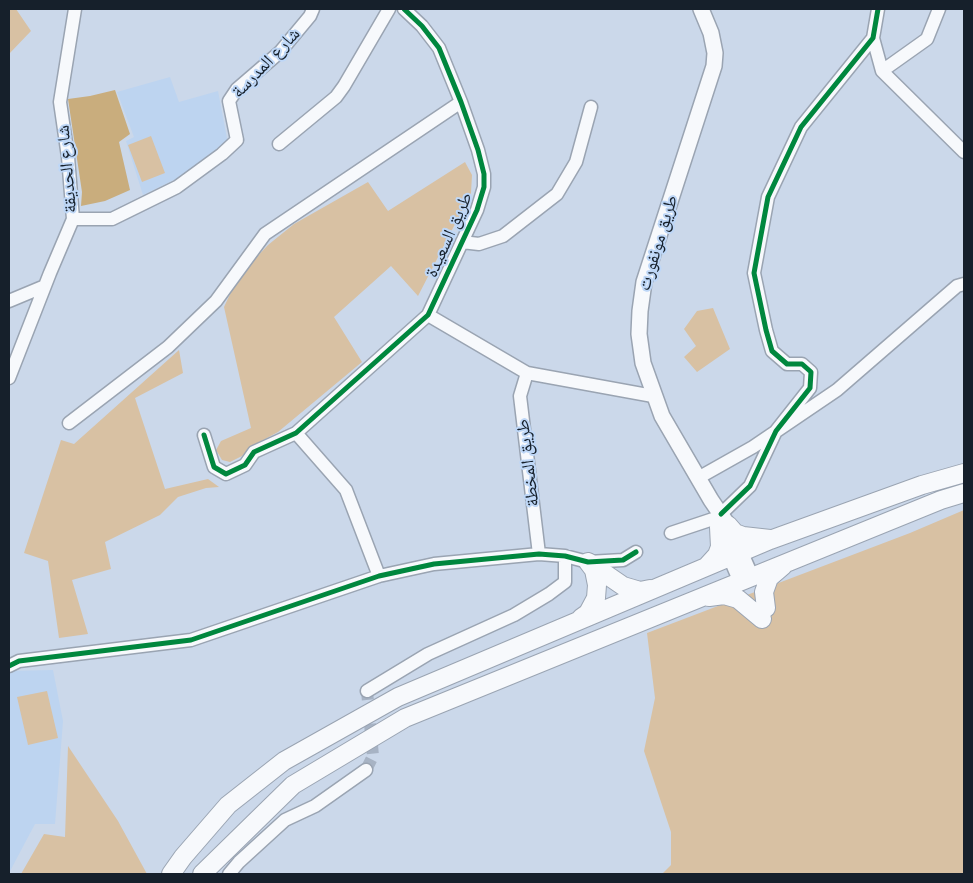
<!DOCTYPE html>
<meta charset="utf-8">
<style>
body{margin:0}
#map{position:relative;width:973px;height:883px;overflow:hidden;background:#cbd8ea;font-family:Cabin,sans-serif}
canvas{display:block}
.frame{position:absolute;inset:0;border:10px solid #16202b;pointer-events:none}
</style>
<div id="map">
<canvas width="973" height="883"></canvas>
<div class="frame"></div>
</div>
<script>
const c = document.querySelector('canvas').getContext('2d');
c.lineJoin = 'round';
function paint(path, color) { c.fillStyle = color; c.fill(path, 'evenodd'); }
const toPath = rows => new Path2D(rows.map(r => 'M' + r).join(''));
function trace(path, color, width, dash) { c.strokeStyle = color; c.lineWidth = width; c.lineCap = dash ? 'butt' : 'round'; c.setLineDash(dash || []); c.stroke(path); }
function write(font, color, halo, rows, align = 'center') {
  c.font = font + ' Cabin,"Noto Naskh Arabic",sans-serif'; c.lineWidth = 4; c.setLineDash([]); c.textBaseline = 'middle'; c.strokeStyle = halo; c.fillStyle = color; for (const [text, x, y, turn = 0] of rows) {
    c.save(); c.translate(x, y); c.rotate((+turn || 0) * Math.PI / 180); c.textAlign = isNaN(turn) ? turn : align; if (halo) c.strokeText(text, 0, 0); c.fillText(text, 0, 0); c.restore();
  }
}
const built = toPath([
 [170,77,179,102,218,91,228,144,180,177,143,195,126,141,134,137,117,92],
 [53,670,63,721,55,824,35,824,9,873,9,671]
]);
const green = toPath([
 [9,9,16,9,31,31,9,54],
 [151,136,165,173,142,182,128,145],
 [465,162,472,175,471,193,418,296,391,266,334,317,362,362,278,432,254,445,242,456,230,462,222,460,216,450,221,441,251,428,224,307,238,277,268,245,294,224,368,182,388,211],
 [713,308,730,349,697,372,684,357,696,346,684,329,697,311],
 [179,350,183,373,135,398,165,489,208,479,219,487,206,488,178,497,160,515,105,542,111,569,72,580,88,634,59,638,48,561,24,553,61,440,74,444],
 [964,510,964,874,662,874,671,865,671,832,644,751,655,698,647,633,910,533],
 [47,691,58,738,28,745,17,697],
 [68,746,118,821,147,874,21,874,44,834,65,837]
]);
const forest = toPath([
 [115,90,130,134,119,142,130,190,105,201,81,206,82,192,68,99,90,96]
]);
const minorTunnel = toPath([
 [366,770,373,756,367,691]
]);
const minor = toPath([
 [873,38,882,71,964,152],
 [882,71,927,39,939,9],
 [279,144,336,97,344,86,389,9],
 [73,219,112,219,177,187,222,154,237,140,229,101,237,89,280,52,310,16,313,9],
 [462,242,479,244,503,236,557,194,576,162,591,107],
 [9,301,45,286],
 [428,315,527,373,653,396],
 [527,373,520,396,539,554],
 [9,378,50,273,73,219,68,157,60,102,75,9],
 [69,423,168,347,216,301,265,234,461,102],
 [296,433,346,490,379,576],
 [204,435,214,467,226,474,245,465,254,452,296,433,428,315,477,210,484,187,484,174,478,150,461,102,439,48,422,26,404,9],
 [698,478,753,447,837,390,957,286,964,284],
 [721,514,750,486,776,431,810,388,811,372,802,364,787,364,772,351,766,330,754,273,768,197,801,127,873,38,878,9],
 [671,533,716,518],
 [9,666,19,661,191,640,379,576,434,564,539,554,565,556,588,562,623,560,636,552],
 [367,691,428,654,514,615,549,594,565,582,565,556],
 [229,874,239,862,285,820,315,806,366,770]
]);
const major = toPath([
 [701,9,711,33,715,53,714,66,644,282,640,311,639,334,643,363,662,416,711,500,728,525,751,577],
 [726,546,741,581]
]);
const highway = toPath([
 [728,525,735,533,743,536,770,539],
 [588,562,623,586,640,591,650,589],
 [707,566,717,555,720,547,719,527],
 [709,597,724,595,738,599,762,619],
 [766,608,764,592,769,578,783,566],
 [581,618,588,613,596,598,597,585,594,570,588,562],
 [171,874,183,857,228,805,284,761,398,697,770,540,922,485,964,473],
 [202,874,293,785,405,718,941,500,964,493]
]);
const cycleway = toPath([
 [204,435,214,467,226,474,245,465,254,452,296,433,428,315,477,210,484,187,484,174,478,150,461,102,439,48,422,26,404,9],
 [721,514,750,486,776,431,810,388,811,372,802,364,787,364,772,351,766,330,754,273,768,197,801,127,873,38,878,9],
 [9,666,19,661,191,640,379,576,434,564,539,554,565,556,588,562,623,560,636,552]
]);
const streetNames = [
 ["شارع المدرسة",266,63,-46],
 ["شارع الحديقة",67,169,-95],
 ["طريق السعيدة",449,235,-66],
 ["طريق مونفورت",658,243,-73],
 ["طريق المخطة",528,463,-97]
];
paint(built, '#bdd4f0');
paint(green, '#d8c1a3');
paint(forest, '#c9ad7d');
trace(minorTunnel, '#a7b3c4', 12, [12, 6]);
trace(minor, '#9aa4b2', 15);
trace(major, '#9aa4b2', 18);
trace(highway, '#9aa4b2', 20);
trace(minor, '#f7f9fc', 12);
trace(major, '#f7f9fc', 15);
trace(highway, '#f7f9fc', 18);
trace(cycleway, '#00873e', 5);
write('18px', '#16202b', '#bed7f7', streetNames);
</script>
